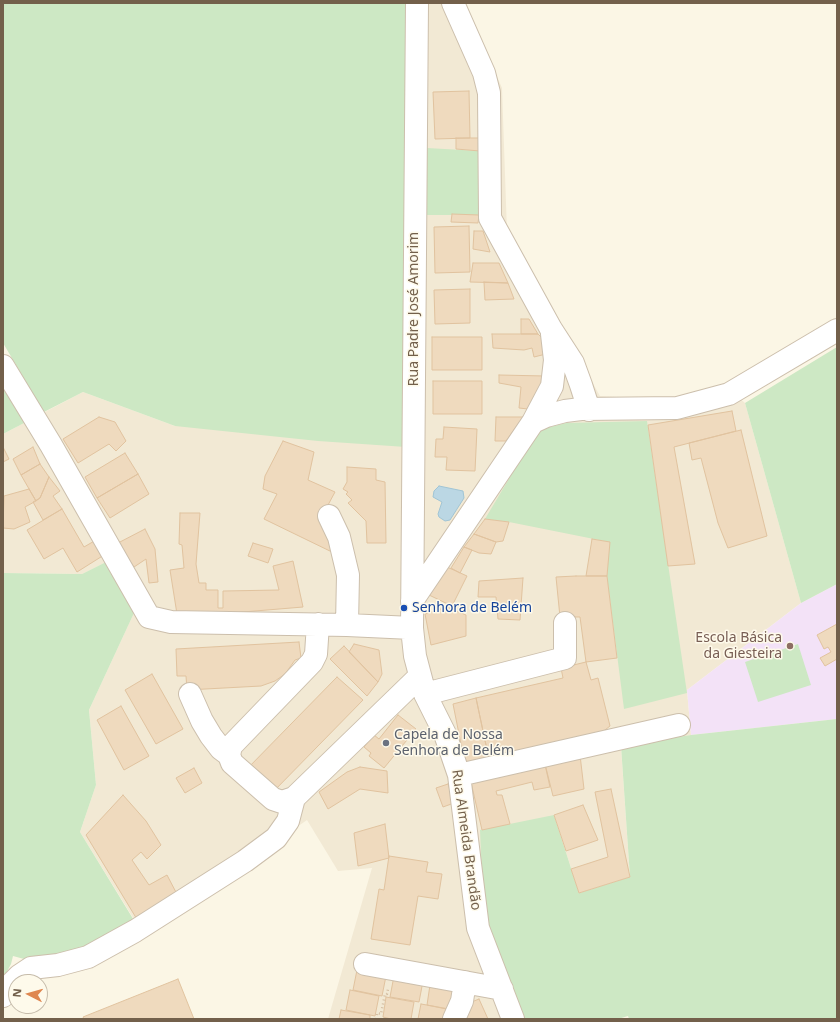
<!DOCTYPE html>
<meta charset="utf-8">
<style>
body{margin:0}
#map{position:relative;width:840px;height:1022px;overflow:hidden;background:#fbf6e5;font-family:"Noto Sans",sans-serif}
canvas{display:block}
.frame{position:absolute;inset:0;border:4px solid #73604b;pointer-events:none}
.north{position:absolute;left:8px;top:974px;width:40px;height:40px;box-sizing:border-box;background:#fefaeb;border:1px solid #c6bcab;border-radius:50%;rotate:276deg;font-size:11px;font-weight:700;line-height:16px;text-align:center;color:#73604b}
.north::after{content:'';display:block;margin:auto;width:14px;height:18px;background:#df8750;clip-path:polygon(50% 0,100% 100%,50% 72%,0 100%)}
</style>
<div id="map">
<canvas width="840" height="1022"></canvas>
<div class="frame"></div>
<div class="north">N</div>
</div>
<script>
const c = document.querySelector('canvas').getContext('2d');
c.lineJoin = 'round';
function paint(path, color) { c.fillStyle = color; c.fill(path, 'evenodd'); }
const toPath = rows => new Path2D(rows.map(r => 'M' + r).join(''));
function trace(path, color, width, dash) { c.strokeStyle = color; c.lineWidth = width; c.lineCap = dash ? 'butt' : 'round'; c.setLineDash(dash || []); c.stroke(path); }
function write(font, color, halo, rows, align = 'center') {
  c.font = font + ' "Noto Sans",sans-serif'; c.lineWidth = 3; c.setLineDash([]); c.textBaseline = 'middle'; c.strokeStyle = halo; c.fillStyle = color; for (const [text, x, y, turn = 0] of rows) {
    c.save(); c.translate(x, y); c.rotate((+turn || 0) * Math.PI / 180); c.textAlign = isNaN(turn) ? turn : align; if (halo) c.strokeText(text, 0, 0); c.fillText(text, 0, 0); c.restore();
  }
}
const residential = toPath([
 [407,3,465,3,502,88,507,232,600,396,670,400,726,386,745,403,801,603,687,690,691,735,621,747,630,877,579,893,554,815,523,1019,328,1019,372,868,338,871,307,820,143,934,80,832,96,785,89,710,134,613,106,562,82,574,3,573,3,434,83,392,175,426]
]);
const education = toPath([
 [837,584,837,719,691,735,687,690,801,603]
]);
const green = toPath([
 [3,3,407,3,406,447,318,441,175,426,83,392,44,412,3,343],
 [427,148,480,151,479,215,426,215],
 [837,347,837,584,801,603,745,403],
 [3,385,26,422,3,434],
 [647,421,687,693,624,709,607,576,609,542,509,522,485,519,538,430,566,423],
 [106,562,134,613,89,710,96,785,80,832,135,922,85,949,24,959,13,956,11,964,3,979,3,573,82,574],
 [798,644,811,685,758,702,745,662],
 [837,719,837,1019,629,1019,628,1016,618,1019,523,1019,484,925,480,830,554,815,579,893,630,877,621,746,691,735]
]);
const water = toPath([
 [439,486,463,491,464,498,450,520,445,521,439,517,438,514,442,502,433,497,434,491,439,486]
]);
const building = toPath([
 [469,91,470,138,435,139,433,92,469,91],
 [456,138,481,138,480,151,456,149,456,138],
 [452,214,479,215,478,223,451,222,452,214],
 [469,226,470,272,435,273,434,227,469,226],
 [474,231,483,231,490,252,473,249,474,231],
 [473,263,499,263,508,283,470,282,473,263],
 [484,282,508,283,514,299,485,300,484,282],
 [470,289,470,323,435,324,434,290,470,289],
 [521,319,529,319,538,334,521,334,521,319],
 [492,334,538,334,544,340,546,354,534,357,532,348,524,350,493,348,492,334],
 [432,337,482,337,482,370,432,370,432,337],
 [499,375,545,376,528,409,519,408,521,387,499,383,499,375],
 [433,381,482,381,482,414,433,414,433,381],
 [732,411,736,431,674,447,695,564,668,566,648,425,732,411],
 [99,417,115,422,126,441,116,451,109,444,78,463,63,439,99,417],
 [496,417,523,417,506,441,495,441,496,417],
 [444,427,477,429,475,471,446,470,447,457,435,457,436,439,443,439,444,427],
 [741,430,767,536,728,548,718,523,701,458,692,460,689,443,741,430],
 [283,441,314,452,308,480,335,492,321,518,334,553,264,519,277,494,263,489,265,476,283,441],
 [3,447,9,459,3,462,3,447],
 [33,447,40,464,21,475,13,459,33,447],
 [125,453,138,474,97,498,85,477,125,453],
 [40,464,49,477,40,498,36,501,21,475,40,464],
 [347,467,376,469,376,480,385,482,386,543,367,543,366,521,348,503,352,500,346,494,348,492,343,489,347,482,347,467],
 [138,474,149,494,110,518,97,498,138,474],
 [49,477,60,491,53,496,62,509,43,520,33,502,40,498,49,477],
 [29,489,36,501,25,507,30,522,14,529,3,528,4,496,29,489],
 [62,509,84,547,96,540,104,555,77,572,63,548,44,559,27,530,62,509],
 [180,513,200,513,196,564,199,583,206,583,206,590,218,590,218,608,223,608,223,591,279,590,273,566,293,561,303,607,219,614,177,614,170,570,184,568,182,545,179,544,180,513],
 [485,519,509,522,503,541,496,542,474,534,485,519],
 [145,529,155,549,158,582,149,583,146,559,134,567,118,543,145,529],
 [474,534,496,542,491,554,479,553,464,547,474,534],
 [592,539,610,542,607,576,586,576,592,539],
 [253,543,273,549,268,563,248,556,253,543],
 [464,547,472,550,460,573,451,568,464,547],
 [447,567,467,576,452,606,429,595,447,567],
 [576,576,607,576,617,658,586,662,580,617,560,617,556,577,576,576],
 [523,578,520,620,498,619,496,597,478,597,479,581,523,578],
 [447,607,466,615,466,636,431,645,425,614,447,607],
 [837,624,837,659,825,666,820,658,831,652,828,647,824,649,817,635,837,624],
 [299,642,301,658,295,660,285,674,275,681,261,686,187,690,186,676,177,676,176,649,299,642],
 [354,644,379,650,382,674,378,682,349,652,354,644],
 [344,646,378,682,367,696,330,659,344,646],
 [586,662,591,680,598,678,610,726,595,738,490,764,476,698,563,678,561,668,586,662],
 [152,674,183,729,156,744,125,690,152,674],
 [337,677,363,700,272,793,246,770,337,677],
 [476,698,490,764,466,769,453,704,476,698],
 [121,706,149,756,124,770,97,720,121,706],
 [398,715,416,729,384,768,369,756,371,753,364,747,374,735,379,739,398,715],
 [580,755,584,789,553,796,544,760,580,755],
 [544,760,550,787,534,790,532,782,496,791,497,795,502,795,510,824,482,830,470,778,544,760],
 [360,767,387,771,388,793,360,789,328,809,319,792,347,772,360,767],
 [194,768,202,783,185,793,176,778,194,768],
 [448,784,454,803,443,807,436,788,448,784],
 [611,789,630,877,579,893,571,869,608,857,595,792,611,789],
 [123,795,146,821,161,845,147,859,141,852,132,860,149,885,167,875,179,898,138,921,86,835,123,795],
 [583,805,598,840,566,851,554,815,583,805],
 [385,824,389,858,358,866,354,833,385,824],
 [389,856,428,862,426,872,442,874,438,899,418,896,410,945,371,939,379,889,384,890,389,856],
 [357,970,386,976,382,996,353,990,357,970],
 [394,976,423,981,419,1002,390,997,394,976],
 [178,979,194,1019,84,1019,83,1017,178,979],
 [430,985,459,990,456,1011,427,1005,430,985],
 [350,990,379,996,375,1016,346,1010,350,990],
 [386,997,414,1002,411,1019,391,1019,383,1017,386,997],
 [479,999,488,1019,461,1019,462,1006,479,999],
 [421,1004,449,1009,448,1019,418,1019,421,1004],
 [341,1010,370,1015,370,1019,339,1019,341,1010]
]);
const path = toPath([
 [376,1019,377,1013,381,1014,385,994,387,994,388,989]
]);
const minor = toPath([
 [417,3,412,628,415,656,425,694,445,734,459,775,478,928,513,1019],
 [453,3,484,73,489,93,490,218,551,329,573,363,581,385,589,410],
 [3,366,51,445,149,617,171,622,347,625,412,628],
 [533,422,552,386,555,360,552,334],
 [329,516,339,537,348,575,347,625],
 [412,601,533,422,546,416,565,411,581,409,677,408,729,394,837,330],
 [318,624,316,654,312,662,231,746,229,755,232,763,273,799,282,802,294,798,420,676],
 [190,694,202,721,211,736,221,749,229,755],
 [425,694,565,658,565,623],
 [459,775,679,725],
 [365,964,502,989],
 [3,996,7,988,19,976,31,968,58,965,88,957,135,931,245,861,276,838,288,821,294,798],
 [454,1019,462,1001,465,982]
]);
const markers = [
 [404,608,4,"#1a4fb4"],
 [790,646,4,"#8d6e63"],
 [386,743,4,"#6b7280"]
];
const streetNames = [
 ["Rua Padre José Amorim",414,309,-90],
 ["Rua Almeida Brandão",466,840,82]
];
const transitNames = [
 ["Senhora de Belém",412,608]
];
const educationNames = [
 ["Escola Básica",782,638],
 ["da Giesteira",782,654]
];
const worshipNames = [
 ["Capela de Nossa",394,735],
 ["Senhora de Belém",394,751]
];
paint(residential, '#f2e9d4');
paint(education, '#f3e2f7');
paint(green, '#cde8c4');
paint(water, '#bbd7e4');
trace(water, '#a1c5d5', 1);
paint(building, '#efdabe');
trace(building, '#e1c39f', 1);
trace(minor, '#ccbfac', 24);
trace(path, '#d4bda1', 2.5, [1, 3]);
trace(minor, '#fff', 22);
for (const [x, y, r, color] of markers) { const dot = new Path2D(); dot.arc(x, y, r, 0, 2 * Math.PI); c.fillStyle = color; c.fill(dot); trace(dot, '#fefaeb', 1.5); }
write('14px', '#73604b', '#fefaeb', streetNames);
write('14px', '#164399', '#fefaeb', transitNames, 'left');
write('14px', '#785e54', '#fefaeb', educationNames, 'right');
write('14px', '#5b616d', '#fefaeb', worshipNames, 'left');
</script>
